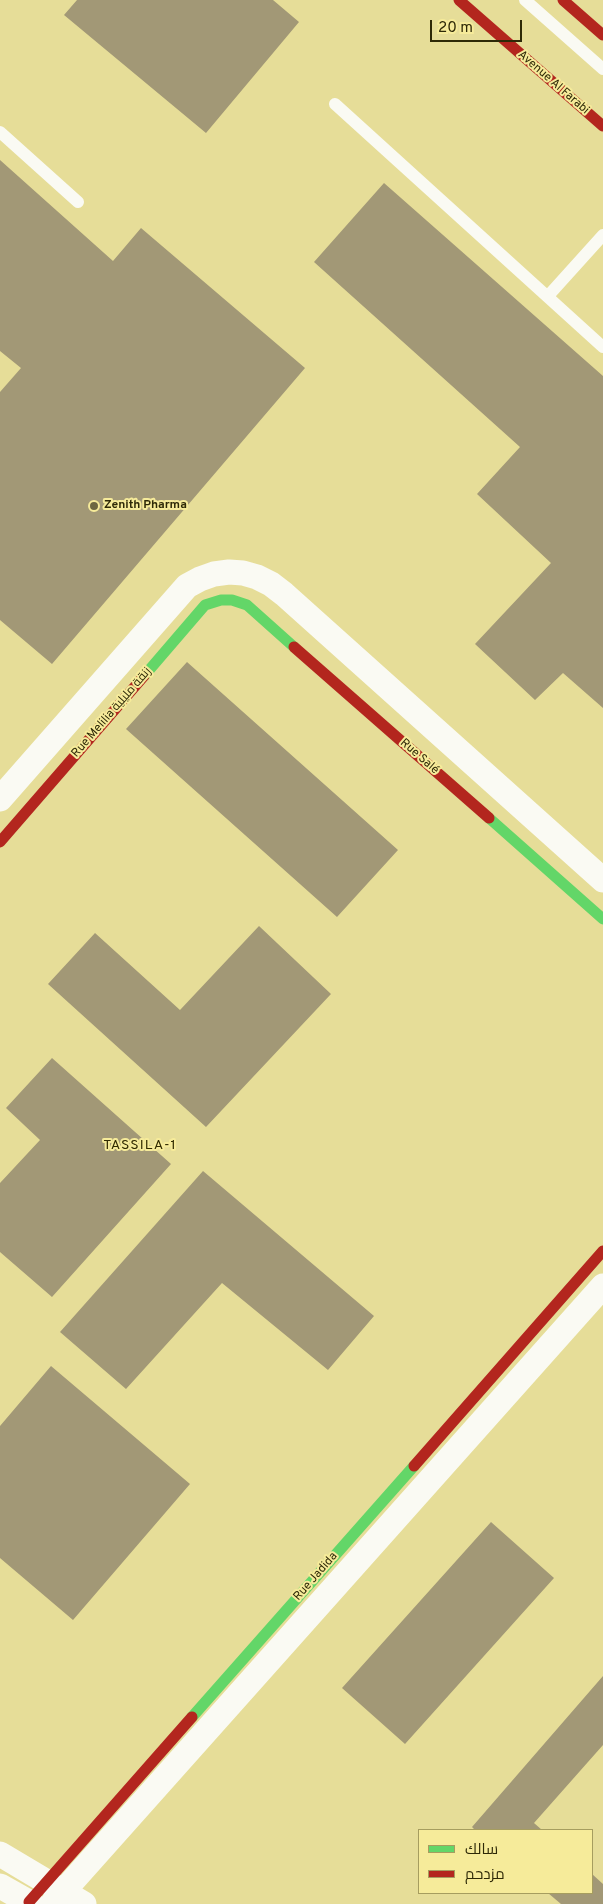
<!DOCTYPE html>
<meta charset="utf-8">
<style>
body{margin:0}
#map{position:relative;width:603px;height:1904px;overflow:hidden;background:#e1dbaf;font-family:Overpass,Cairo,sans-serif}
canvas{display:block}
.legend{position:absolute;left:418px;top:1829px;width:175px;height:65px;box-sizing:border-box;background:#f6eb9a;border:1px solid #a69d5f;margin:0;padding:6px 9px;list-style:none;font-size:15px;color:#2e2907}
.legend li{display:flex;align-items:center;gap:10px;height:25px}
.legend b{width:25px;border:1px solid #a69d5f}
.scale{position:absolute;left:430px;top:20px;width:92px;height:22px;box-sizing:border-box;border:2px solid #2e2907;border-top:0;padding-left:6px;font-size:15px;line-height:18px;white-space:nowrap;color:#2e2907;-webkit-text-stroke:4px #f6eb9a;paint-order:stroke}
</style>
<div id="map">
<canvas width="603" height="1904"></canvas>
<ul class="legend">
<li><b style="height:6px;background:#63d668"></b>سالك</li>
<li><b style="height:6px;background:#b3261e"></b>مزدحم</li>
</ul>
<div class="scale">20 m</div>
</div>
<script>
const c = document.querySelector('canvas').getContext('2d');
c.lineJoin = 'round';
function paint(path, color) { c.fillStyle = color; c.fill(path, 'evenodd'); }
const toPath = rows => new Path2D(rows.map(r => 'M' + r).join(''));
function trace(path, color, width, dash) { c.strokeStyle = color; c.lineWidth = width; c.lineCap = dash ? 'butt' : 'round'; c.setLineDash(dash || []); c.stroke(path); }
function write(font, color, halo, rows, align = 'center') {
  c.font = font + ' Overpass,Cairo,sans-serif'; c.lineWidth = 4; c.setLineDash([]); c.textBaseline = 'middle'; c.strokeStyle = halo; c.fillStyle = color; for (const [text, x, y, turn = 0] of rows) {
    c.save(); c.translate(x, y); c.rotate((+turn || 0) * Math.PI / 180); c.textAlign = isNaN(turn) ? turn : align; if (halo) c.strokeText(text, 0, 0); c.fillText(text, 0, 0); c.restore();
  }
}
const built = toPath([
 [0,0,603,0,603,1904,0,1904],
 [419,1830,592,1830,592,1893,419,1893]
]);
const building = toPath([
 [77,0,273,0,299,22,206,133,64,15],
 [0,160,113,261,141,228,305,368,52,664,0,620,0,392,21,368,0,351],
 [384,183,603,376,603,708,563,673,535,700,475,644,551,563,477,494,520,447,314,262],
 [187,662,398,850,337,917,126,729],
 [259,926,331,994,206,1127,48,984,95,933,180,1010],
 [52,1058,171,1164,52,1297,0,1252,0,1183,40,1140,6,1108],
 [203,1171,374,1316,328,1370,222,1283,126,1389,60,1332],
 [51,1366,190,1484,73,1620,0,1558,0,1426],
 [491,1522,554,1578,405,1744,342,1688],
 [603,1676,603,1745,534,1823,542,1830,475,1830,472,1827],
 [592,1874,603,1884,603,1904,561,1904,548,1893,592,1893]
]);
const lane = toPath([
 [525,0,603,69],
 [335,104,603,347],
 [0,132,78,202],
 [548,296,603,235]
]);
const street = toPath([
 [0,799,187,586,200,579,214,574,229,572,243,573,257,577,271,584,284,594,603,880],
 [0,1854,84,1904],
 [0,1886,32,1904],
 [52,1904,603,1286]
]);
const fast = toPath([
 [144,676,205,605,221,600,232,600,247,605,294,647],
 [489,818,603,919],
 [192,1717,414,1466]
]);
const jam = toPath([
 [459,0,603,126],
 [563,0,603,35],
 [294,647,489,818],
 [0,842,144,676],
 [414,1466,603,1251],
 [29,1902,192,1717]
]);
const markers = [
 [94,506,5,"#6d6742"]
];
const streetNames = [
 ["Avenue Al Farabi",553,83,41],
 ["Rue Melilia زنقة مليلية",112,713,-49],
 ["Rue Salé",419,757,41],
 ["Rue Jadida",316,1577,-49]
];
const poiNames = [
 ["Zenith Pharma",104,506]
];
const neighbourhoodNames = [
 ["TASSILA-1",140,1146]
];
paint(built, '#e6dd98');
paint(building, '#a29876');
trace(lane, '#fafaf3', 12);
trace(street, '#fafaf3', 25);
trace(fast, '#63d668', 11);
trace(jam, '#b3261e', 11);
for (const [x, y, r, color] of markers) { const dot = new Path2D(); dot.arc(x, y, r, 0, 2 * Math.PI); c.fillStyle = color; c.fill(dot); trace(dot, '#f6eb9a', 2); }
write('12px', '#2e2907', '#f6eb9a', streetNames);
write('bold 12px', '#2e2907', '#f6eb9a', poiNames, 'left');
c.letterSpacing = '1px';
write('14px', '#302a00', '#f6eb9a', neighbourhoodNames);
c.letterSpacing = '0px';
</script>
